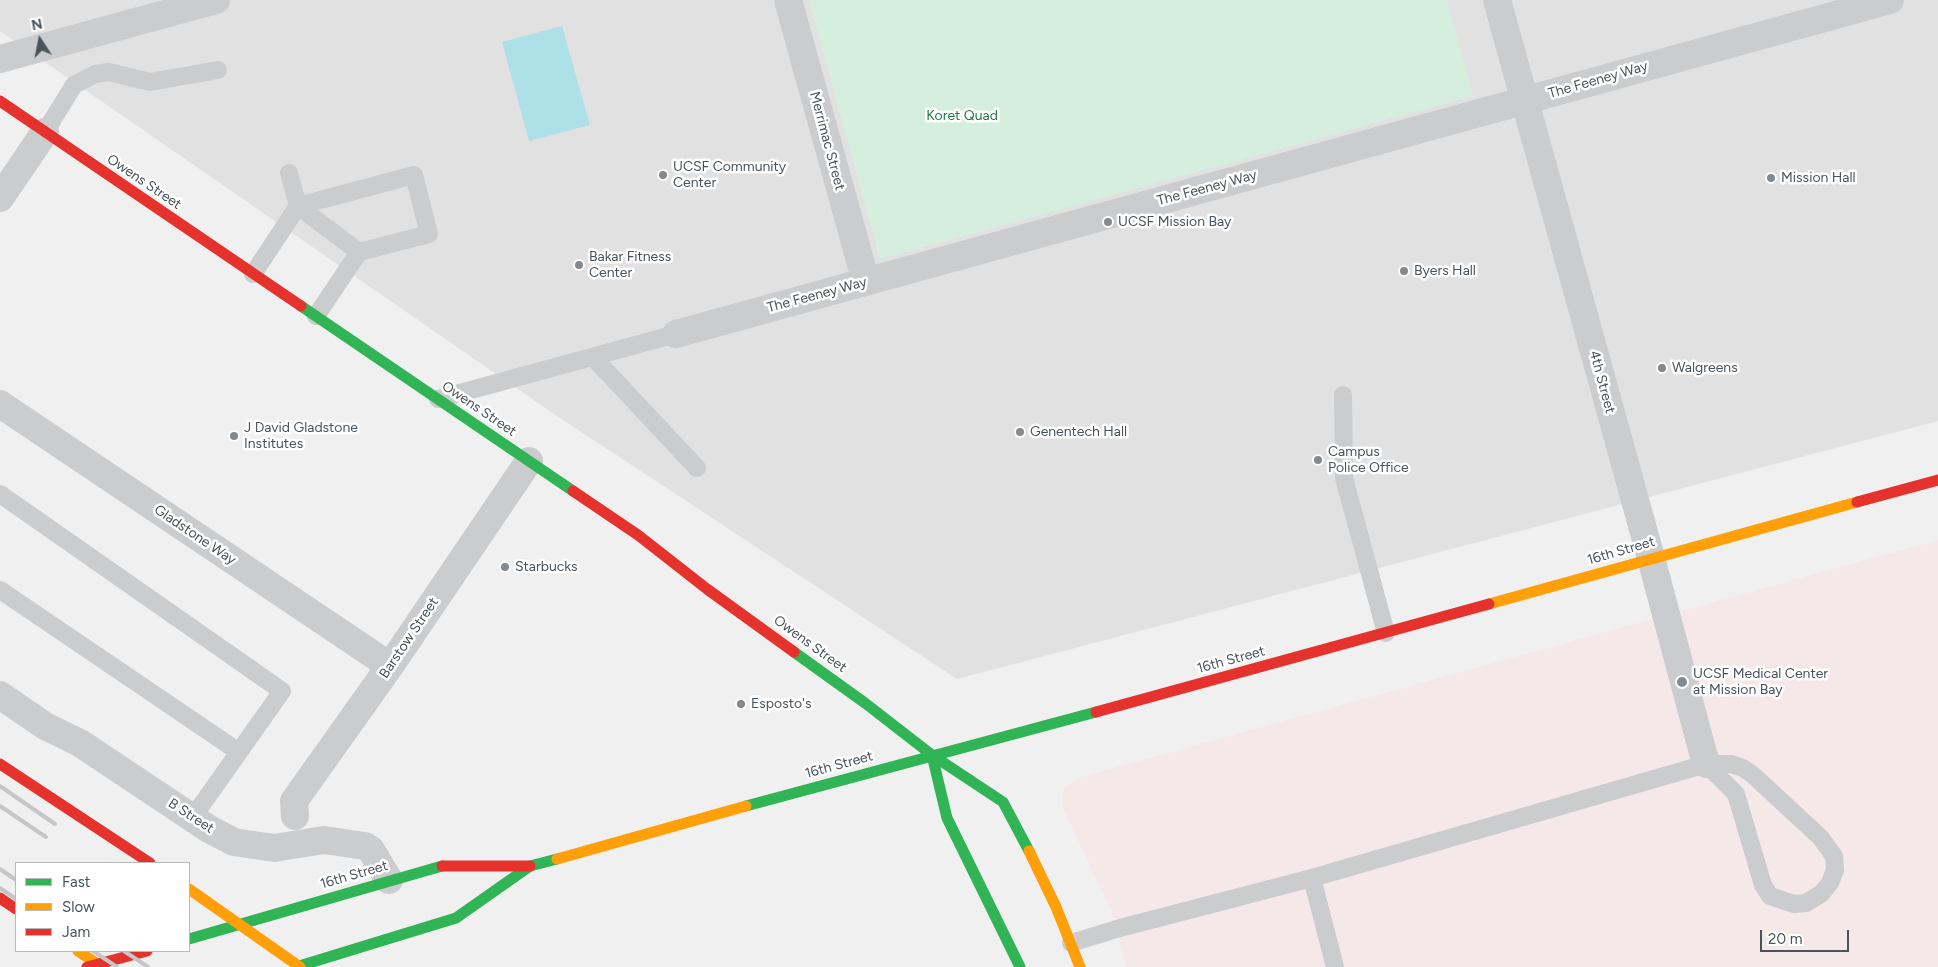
<!DOCTYPE html>
<style>
body{margin:0}
#map{position:relative;width:1938px;height:967px;overflow:hidden;background:#f0f0f0;font-family:Figtree,sans-serif}
canvas{display:block}
.legend{position:absolute;left:15px;top:862px;width:175px;height:90px;box-sizing:border-box;background:#fff;border:1px solid #b6babd;margin:0;padding:6px 9px;list-style:none;font-size:15px;color:#48535b}
.legend li{display:flex;align-items:center;gap:10px;height:25px}
.legend b{width:25px;border:1px solid #b6babd}
.north{position:absolute;left:15px;top:15px;width:50px;height:50px;-webkit-text-stroke:4px #fff;paint-order:stroke;rotate:349deg;font-size:14px;font-weight:700;line-height:20px;text-align:center;color:#48535b}
.north::after{content:'';display:block;margin:auto;width:18px;height:22px;background:#48535b;clip-path:polygon(50% 0,100% 100%,50% 72%,0 100%)}
.scale{position:absolute;left:1760px;top:930px;width:89px;height:22px;box-sizing:border-box;border:2px solid #48535b;border-top:0;padding-left:6px;font-size:15px;line-height:18px;white-space:nowrap;color:#48535b;-webkit-text-stroke:4px #fff;paint-order:stroke}
</style>
<div id="map">
<canvas width="1938" height="967"></canvas>
<ul class="legend">
<li><b style="height:6px;background:#30b455"></b>Fast</li>
<li><b style="height:6px;background:#ff9f0a"></b>Slow</li>
<li><b style="height:6px;background:#e5322d"></b>Jam</li>
</ul>
<div class="north">N</div>
<div class="scale">20 m</div>
</div>
<script>
const c = document.querySelector('canvas').getContext('2d');
c.lineJoin = 'round';
function paint(path, color) { c.fillStyle = color; c.fill(path, 'evenodd'); }
const toPath = rows => new Path2D(rows.map(r => 'M' + r).join(''));
function trace(path, color, width, dash) { c.strokeStyle = color; c.lineWidth = width; c.lineCap = dash ? 'butt' : 'round'; c.setLineDash(dash || []); c.stroke(path); }
function write(font, color, halo, rows, align = 'center') {
  c.font = font + ' Figtree,sans-serif'; c.lineWidth = 5; c.setLineDash([]); c.textBaseline = 'middle'; c.strokeStyle = halo; c.fillStyle = color; for (const [text, x, y, turn = 0] of rows) {
    c.save(); c.translate(x, y); c.rotate((+turn || 0) * Math.PI / 180); c.textAlign = isNaN(turn) ? turn : align; if (halo) c.strokeText(text, 0, 0); c.fillText(text, 0, 0); c.restore();
  }
}
const education = toPath([
 [0,0,1938,0,1938,421,957,679,554,414,0,31]
]);
const medical = toPath([
 [1938,540,1938,967,1126,967,1111,910,1062,806,1064,787,1081,777]
]);
const green = toPath([
 [809,0,1447,0,1473,96,880,259]
]);
const water = toPath([
 [562,26,590,125,529,141,502,42]
]);
const lane = toPath([
 [45,132,74,85,95,74,109,72,150,82,218,70],
 [298,206,414,175,429,234,359,252],
 [298,206,359,252,316,316],
 [253,274,298,206,289,173],
 [593,357,697,468],
 [1343,395,1344,478,1386,633],
 [438,399,676,334],
 [0,494,282,691,239,752,0,590],
 [193,817,239,752],
 [1312,878,1335,967],
 [1071,943,1120,928,1312,878,1706,764,1731,764,1743,768,1753,775,1820,837,1834,856,1835,870,1830,883,1822,893,1806,903,1794,904,1770,896,1763,885,1736,794,1706,764]
]);
const street = toPath([
 [788,0,866,282],
 [1497,0,1651,558,1706,764],
 [0,59,216,0],
 [0,198,45,132],
 [676,334,1890,0],
 [0,404,390,666],
 [0,695,45,726,80,743,209,829,234,842,274,848,324,840,365,846,371,850,389,880],
 [295,816,294,801,390,666,529,461]
]);
const fast = toPath([
 [301,306,573,491],
 [794,652,865,703,932,755,1003,802,1029,851],
 [932,755,947,818,1020,967],
 [746,806,1096,712],
 [189,939,442,866],
 [296,967,456,918,530,866,557,859]
]);
const slow = toPath([
 [1489,604,1857,502],
 [1029,851,1056,907,1080,967],
 [557,859,746,806],
 [189,889,300,967],
 [78,951,102,967]
]);
const jam = toPath([
 [0,101,301,306],
 [573,491,638,535,707,589,794,652],
 [1857,502,1938,480],
 [1096,712,1489,604],
 [0,764,150,863],
 [442,866,530,866],
 [0,898,16,909],
 [87,967,147,951]
]);
const rail = toPath([
 [0,786,55,824],
 [0,806,46,837],
 [0,869,16,880],
 [0,888,16,899],
 [93,951,117,967],
 [124,951,148,967]
]);
const markers = [
 [663,175,5,"#838a8f"],
 [1771,178,5,"#838a8f"],
 [1108,222,5,"#838a8f"],
 [579,265,5,"#838a8f"],
 [1404,271,5,"#838a8f"],
 [1662,368,5,"#838a8f"],
 [1020,432,5,"#838a8f"],
 [234,436,5,"#838a8f"],
 [1318,460,5,"#838a8f"],
 [505,567,5,"#838a8f"],
 [1682,682,6,"#838a8f"],
 [741,704,5,"#838a8f"]
];
const streetNames = [
 ["The Feeney Way",1598,80,-16],
 ["Merrimac Street",827,141,75],
 ["Owens Street",144,182,34],
 ["The Feeney Way",1207,188,-15],
 ["The Feeney Way",817,295,-15],
 ["4th Street",1602,382,75],
 ["Owens Street",479,409,34],
 ["Gladstone Way",195,535,34],
 ["16th Street",1621,551,-16],
 ["Barstow Street",409,638,-56],
 ["Owens Street",810,644,36],
 ["16th Street",1231,660,-15],
 ["16th Street",839,765,-15],
 ["B Street",191,816,33],
 ["16th Street",354,875,-16]
];
const parkNames = [
 ["Koret Quad",962,116]
];
const poiNames = [
 ["UCSF Community",673,167],
 ["Center",673,183],
 ["Mission Hall",1781,178],
 ["UCSF Mission Bay",1118,222],
 ["Bakar Fitness",589,257],
 ["Center",589,273],
 ["Byers Hall",1414,271],
 ["Walgreens",1672,368],
 ["J David Gladstone",244,428],
 ["Institutes",244,444],
 ["Genentech Hall",1030,432],
 ["Campus",1328,452],
 ["Police Office",1328,468],
 ["Starbucks",515,567],
 ["UCSF Medical Center",1693,674],
 ["at Mission Bay",1693,690],
 ["Esposto's",751,704]
];
paint(education, '#e2e1e1');
paint(medical, '#f5e8e8');
paint(green, '#d6eedd');
paint(water, '#aee0e8');
trace(lane, '#caccce', 18);
trace(street, '#caccce', 28);
trace(fast, '#30b455', 11);
trace(slow, '#ff9f0a', 11);
trace(jam, '#e5322d', 11);
trace(rail, '#c5c6c8', 4);
for (const [x, y, r, color] of markers) { const dot = new Path2D(); dot.arc(x, y, r, 0, 2 * Math.PI); c.fillStyle = color; c.fill(dot); trace(dot, '#fff', 2); }
write('14px', '#48535b', '#fff', streetNames);
write('14px', '#1e7745', '#fff', parkNames);
write('14px', '#48535b', '#fff', poiNames, 'left');
</script>
